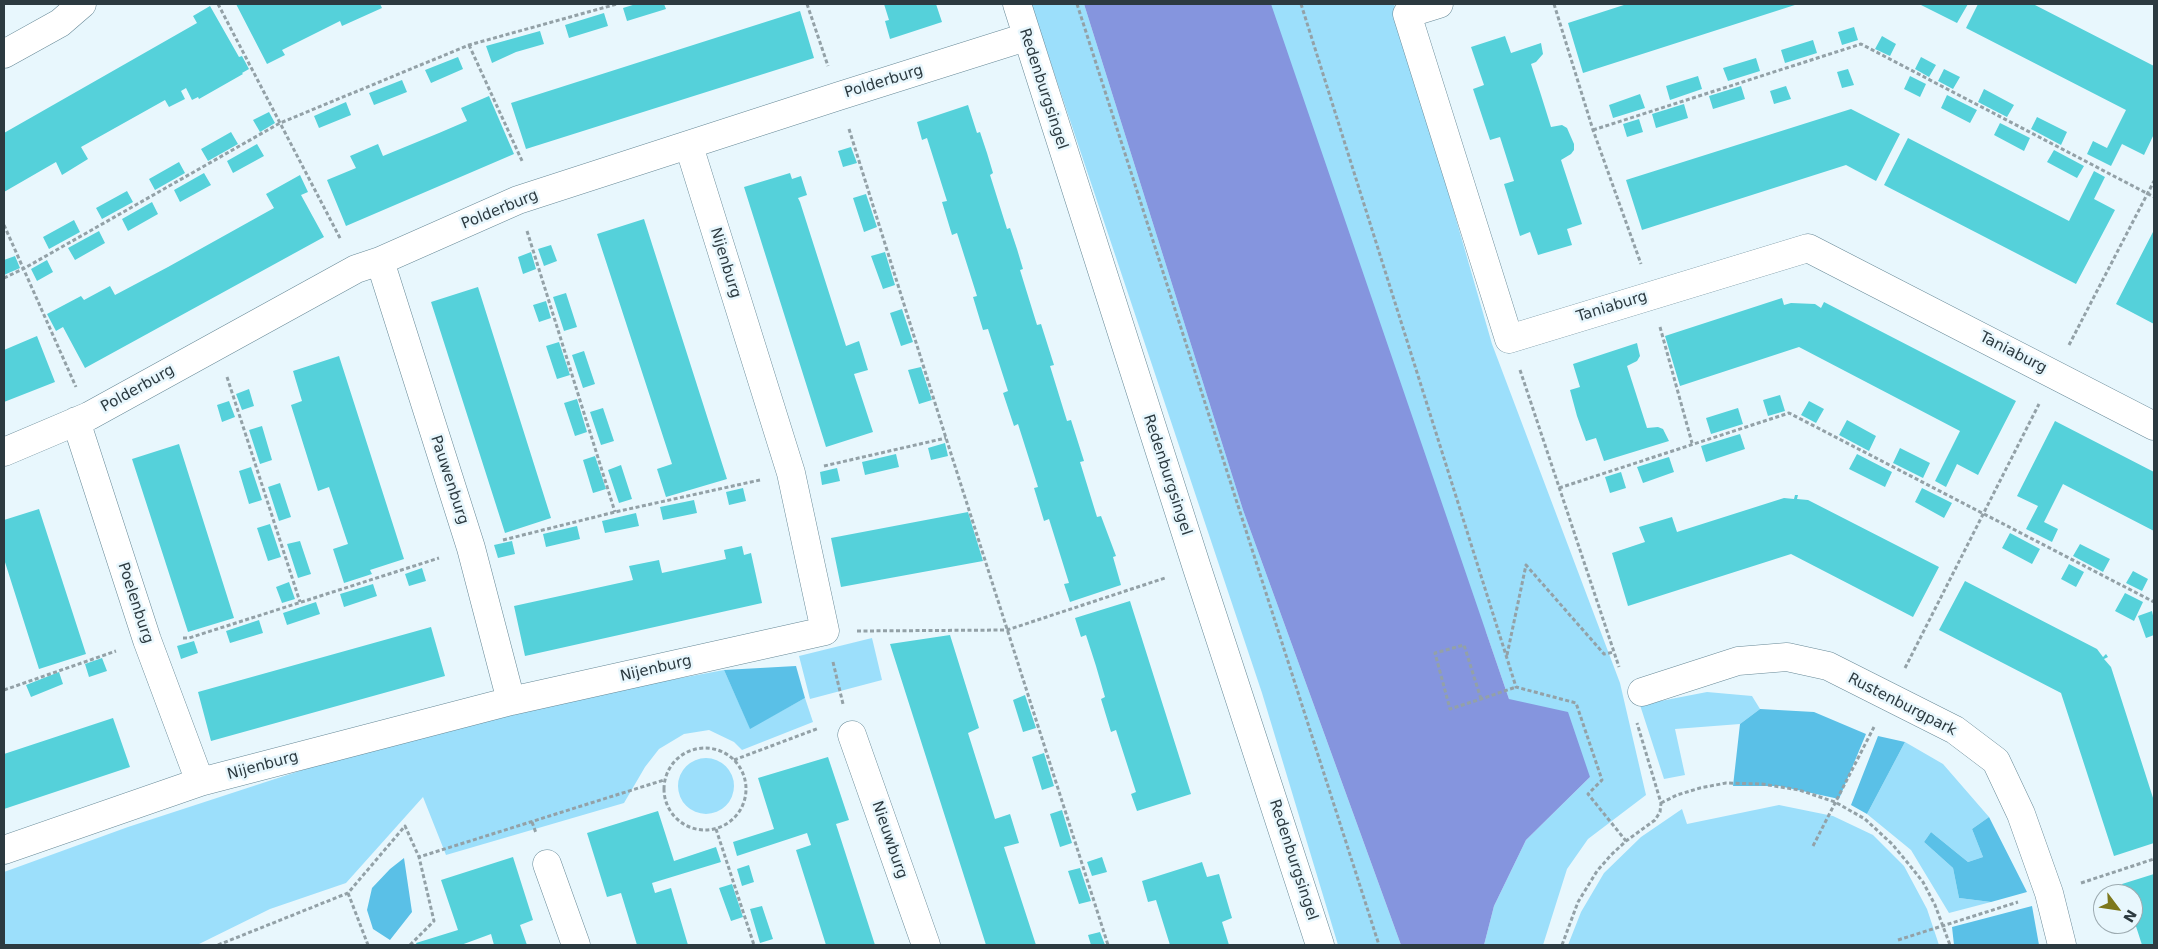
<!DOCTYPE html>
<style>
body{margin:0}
#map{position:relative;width:2158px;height:949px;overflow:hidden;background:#e8f7fd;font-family:"DejaVu Sans",sans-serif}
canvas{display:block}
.frame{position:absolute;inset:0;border:5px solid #2c3a40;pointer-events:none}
.north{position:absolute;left:2093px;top:884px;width:50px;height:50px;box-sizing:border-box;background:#e8f7fd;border:1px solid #9dabb1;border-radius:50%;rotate:121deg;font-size:14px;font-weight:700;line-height:20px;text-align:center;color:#2c3a40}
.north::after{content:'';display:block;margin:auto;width:18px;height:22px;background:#7d781d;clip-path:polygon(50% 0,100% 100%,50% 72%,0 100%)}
</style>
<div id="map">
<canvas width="2158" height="949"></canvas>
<div class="frame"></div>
<div class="north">N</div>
</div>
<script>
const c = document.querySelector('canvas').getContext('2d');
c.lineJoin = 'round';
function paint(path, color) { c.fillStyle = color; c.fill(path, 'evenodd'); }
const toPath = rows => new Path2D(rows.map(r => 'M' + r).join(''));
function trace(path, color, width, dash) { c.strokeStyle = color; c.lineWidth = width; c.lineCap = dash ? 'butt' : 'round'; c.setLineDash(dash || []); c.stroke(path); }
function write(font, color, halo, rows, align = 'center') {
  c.font = font + ' "DejaVu Sans",sans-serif'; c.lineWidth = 5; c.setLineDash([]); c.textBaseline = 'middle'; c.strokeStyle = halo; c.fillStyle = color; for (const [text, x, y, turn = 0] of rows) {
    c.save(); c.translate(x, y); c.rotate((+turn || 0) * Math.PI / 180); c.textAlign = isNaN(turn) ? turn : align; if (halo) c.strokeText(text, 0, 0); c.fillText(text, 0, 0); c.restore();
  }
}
const green = toPath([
 [1031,4,1084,4,1243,510,1401,945,1338,945,1262,693],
 [1149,4,1394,4,1492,344,1620,683,1646,795,1588,839,1567,869,1543,945,1484,945,1494,906,1526,840,1590,777,1509,699,1486,632],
 [872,638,882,680,810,699,799,656],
 [724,670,750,728,805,698,813,722,742,750,734,742,709,730,684,734,659,749,645,767,624,803,446,855,423,797,346,883,270,909,197,945,4,945,4,872,128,827,382,744,482,715],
 [1707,692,1752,696,1760,709,1740,724,1675,729,1685,775,1664,779,1640,705],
 [1905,742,1943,764,1989,817,1972,829,1983,857,1968,862,1931,832,1924,842,1953,868,1959,898,1991,902,1949,913,1911,850,1867,814],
 '678 786a28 28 0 1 1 56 0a28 28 0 1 1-56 0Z',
 [1779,805,1833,816,1873,835,1904,866,1927,909,1939,945,1568,945,1581,912,1604,873,1641,837,1682,809,1687,824]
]);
const forest = toPath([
 [796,666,805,698,750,729,724,670],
 [1760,709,1814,712,1866,734,1839,799,1779,786,1733,786,1740,724],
 [1878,736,1905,742,1867,814,1851,805],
 [1989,817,2027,892,1991,902,1959,898,1953,868,1924,842,1931,832,1968,862,1983,857,1972,829],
 [404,858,412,912,390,940,373,929,367,910,372,888,390,869],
 [2032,906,2039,945,1954,945,1952,927]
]);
const water = toPath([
 [1084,4,1271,4,1509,699,1568,712,1590,777,1526,840,1494,906,1484,945,1401,945,1243,510]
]);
const building = toPath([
 [236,4,380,4,382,8,342,26,340,21,282,50,285,55,267,64],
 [636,4,664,4,666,9,627,21,623,8],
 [884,4,936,4,942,22,890,39,885,21,889,20],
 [1627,4,1798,4,1583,73,1568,23],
 [1919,4,1968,4,1957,23],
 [1978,4,2033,4,2154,66,2154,134,2144,155,2122,144,2111,166,2087,154,2093,141,2107,148,2126,110,1966,28],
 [210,6,239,57,242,56,249,69,242,73,243,74,199,99,198,97,192,100,186,88,181,91,185,99,169,107,165,100,81,147,88,159,62,175,56,162,4,192,4,133,197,23,193,16],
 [800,11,814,58,526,149,511,103],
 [604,13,608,26,569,38,565,25],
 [1854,27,1858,40,1842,45,1838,32],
 [540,31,544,44,516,52,492,63,486,46],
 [1505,36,1511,53,1541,43,1543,54,1536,62,1531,64,1541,95,1551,127,1562,125,1567,128,1574,144,1574,150,1571,154,1561,160,1582,224,1567,229,1572,245,1538,255,1530,232,1520,236,1504,184,1514,181,1500,137,1490,140,1473,89,1484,85,1471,47],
 [1882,36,1896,44,1890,56,1875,49],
 [1813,40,1817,53,1785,63,1781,50],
 [458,57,463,69,431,83,425,70],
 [1921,57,1936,65,1929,77,1915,69],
 [1756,58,1760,71,1728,81,1723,68],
 [1848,69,1854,85,1842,88,1837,72],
 [1944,69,1960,77,1953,89,1938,81],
 [1698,76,1702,89,1670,100,1666,86],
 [1910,76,1926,84,1920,97,1904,89],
 [402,80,407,92,374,105,369,93],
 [1741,86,1745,99,1713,109,1709,96],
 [1786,86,1791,99,1774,104,1770,91],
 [1984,89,2014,105,2007,117,1978,102],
 [1640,94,1645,108,1613,118,1609,105],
 [1947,95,1977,110,1970,123,1941,108],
 [489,96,514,154,346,226,327,180,356,168,350,156,378,144,383,156,439,133,467,121,461,108],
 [346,102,351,115,319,128,314,116],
 [1684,104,1688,118,1656,128,1652,114],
 [968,105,977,133,980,132,987,153,993,173,990,175,1007,229,1010,228,1017,249,1023,269,1020,270,1037,325,1041,324,1054,365,1050,366,1067,421,1071,420,1084,461,1080,462,1097,517,1101,516,1116,556,1113,557,1121,585,1070,602,1064,584,1069,583,1049,519,1044,521,1034,488,1038,487,1018,424,1014,426,1003,393,1008,391,988,329,983,330,973,297,977,296,957,233,952,235,942,202,947,201,927,138,922,140,917,122],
 [1851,109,1900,134,1876,181,1846,165,1642,230,1626,180],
 [269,112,275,123,260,132,253,120],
 [2037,117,2067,132,2061,145,2031,129],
 [1639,119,1643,132,1627,137,1623,124],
 [2000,123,2030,138,2024,151,1994,135],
 [231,132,238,144,208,161,201,149],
 [1908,138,2069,221,2094,171,2105,177,2094,199,2115,210,2076,284,1884,185],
 [257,144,264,156,233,173,227,161],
 [851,147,857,163,843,167,838,151],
 [2054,150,2084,166,2077,178,2047,162],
 [179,162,185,173,155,190,149,179],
 [204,173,211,185,180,202,174,190],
 [790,173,792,179,801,176,807,195,798,198,800,202,846,346,859,341,868,370,854,374,873,432,826,447,744,187],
 [300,175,308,192,301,195,324,237,85,368,63,327,56,331,47,314,81,296,84,300,110,286,115,295,168,267,274,208,266,194],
 [127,191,133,202,102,219,96,208],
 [866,194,877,227,864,232,853,198],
 [152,202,158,214,128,231,122,219],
 [644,219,727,479,666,497,657,469,672,464,597,234],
 [74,220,80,232,49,249,43,237],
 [2154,230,2154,324,2116,304],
 [99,231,105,243,75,260,68,248],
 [551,245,557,261,544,266,538,249],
 [531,252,536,269,523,274,518,257],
 [885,252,895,285,883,289,871,256],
 [15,256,20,268,4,275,4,260],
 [47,260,53,272,37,281,31,269],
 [478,287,551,518,505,533,431,302],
 [566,293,577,327,564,331,553,297],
 [1782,298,1784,305,1791,303,1815,304,1821,308,1824,302,2016,401,1978,475,1957,464,1946,487,1935,481,1960,431,1799,347,1680,386,1665,336],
 [546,301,551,318,539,322,533,305],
 [902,309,913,342,901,346,890,313],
 [37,336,55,382,4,402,4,350],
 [559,342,570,375,557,379,546,346],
 [1637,343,1640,356,1637,361,1627,366,1647,428,1658,427,1663,429,1669,441,1604,461,1596,438,1586,441,1577,416,1570,390,1580,387,1573,364],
 [584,351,595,384,583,388,572,355],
 [339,356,404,559,370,570,372,574,344,583,333,549,348,544,329,487,318,491,291,405,302,401,293,371],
 [921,367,932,400,919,404,908,370],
 [249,389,254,406,242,410,236,394],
 [1780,395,1785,411,1768,416,1763,400],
 [577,399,587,432,575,436,564,403],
 [229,401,235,417,222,422,217,405],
 [1809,401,1824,409,1816,423,1801,415],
 [603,408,614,441,601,445,590,412],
 [1738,408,1743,424,1711,434,1706,418],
 [1847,420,1876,436,1869,451,1839,435],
 [2055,421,2154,472,2154,531,2063,484,2044,522,2058,529,2052,542,2026,529,2038,506,2017,496],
 [262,426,272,460,260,464,249,430],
 [1740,434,1745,449,1706,462,1701,446],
 [945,443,948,456,931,460,928,448],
 [179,444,234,618,188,632,132,459],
 [1900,448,1930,463,1923,478,1893,463],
 [896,454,899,467,865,475,862,462],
 [1857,454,1892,472,1885,487,1849,469],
 [595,456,606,489,593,493,583,460],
 [1669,457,1674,472,1643,483,1637,467],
 [621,465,632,499,619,503,608,470],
 [251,467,262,500,249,504,239,471],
 [837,468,840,481,822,485,820,472],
 [1621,472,1626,488,1610,493,1605,477],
 [280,483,291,517,279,521,268,487],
 [743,488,746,501,729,505,726,492],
 [1922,488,1952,503,1944,518,1915,502],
 [1795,495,1798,495,1797,499,1808,500,1939,567,1913,617,1791,554,1628,606,1612,553,1645,542,1639,527,1672,517,1677,532,1784,498,1794,499],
 [694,500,697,513,663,520,660,507],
 [39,509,86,654,39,669,4,559,4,520],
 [968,512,983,561,841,587,831,538],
 [636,513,639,526,605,533,602,521],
 [270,524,281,557,268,561,257,528],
 [577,526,580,539,546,547,543,534],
 [2010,533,2040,549,2032,564,2002,548],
 [300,541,311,574,298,578,287,544],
 [512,541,515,554,498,558,494,545],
 [2080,544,2110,559,2103,572,2073,556],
 [742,546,744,555,751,553,762,603,525,656,514,606,633,580,629,566,659,560,662,573,726,559,724,550],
 [2069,564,2084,572,2076,587,2061,579],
 [422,568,426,581,409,586,405,574],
 [2133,571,2148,579,2142,591,2126,583],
 [1965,581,2097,649,2103,657,2106,654,2108,657,2104,659,2111,667,2154,801,2154,843,2114,856,2061,693,1939,630],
 [289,582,295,599,282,603,276,587],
 [373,584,377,596,344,607,340,594],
 [2125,593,2143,602,2134,621,2115,611],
 [1130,601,1191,794,1137,811,1131,794,1136,792,1116,730,1111,732,1101,699,1105,697,1096,666,1086,635,1081,637,1075,618],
 [316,602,320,614,287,625,283,613],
 [2152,611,2154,620,2154,635,2146,638,2138,616],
 [259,620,263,633,230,643,226,631],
 [431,627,445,676,211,741,198,692],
 [950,635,979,728,968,733,995,819,1010,814,1019,843,1004,847,1036,945,986,945,890,644],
 [194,641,198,653,181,659,177,646],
 [102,658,107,671,89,677,85,664],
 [59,672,63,684,31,697,26,685],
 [1025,695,1036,728,1023,732,1013,700],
 [113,718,130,767,4,809,4,754],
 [1044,753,1054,786,1042,790,1032,757],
 [828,757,849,820,836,824,875,945,826,945,796,850,811,845,807,833,737,856,733,842,774,829,758,778],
 [1062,810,1072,843,1060,847,1050,814],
 [658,811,674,861,716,847,721,862,652,883,655,893,671,888,688,945,637,945,621,893,607,897,587,833],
 [513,857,533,920,520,925,527,945,494,945,491,934,461,945,417,945,416,943,458,930,441,880],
 [1102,857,1107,872,1092,876,1087,862],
 [1202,862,1207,877,1219,874,1232,918,1222,922,1229,945,1170,945,1156,900,1148,902,1142,881],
 [749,865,754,882,742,886,737,869],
 [1080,868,1091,901,1079,904,1068,871],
 [2154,874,2154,945,2142,945,2133,917,2133,894,2125,894,2122,884],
 [732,884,743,917,731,921,719,888],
 [762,906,773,939,760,943,750,909],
 [1100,932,1105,945,1091,945,1088,935]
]);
const path = toPath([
 [218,4,341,240],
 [807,4,828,66],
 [1077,4,1379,945],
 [1301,4,1516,687,1576,703,1602,780,1588,794,1626,841],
 [1554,4,1593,130,1641,264],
 [469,45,523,163],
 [849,129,946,438,1108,945],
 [1593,130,1861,44,2154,197],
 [4,225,76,387],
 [527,231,615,512],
 [4,278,23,269,280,123,469,45,617,4],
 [1660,327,1692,443],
 [2069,345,2154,181],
 [1520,370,1619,667],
 [227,377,300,602],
 [824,466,946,438],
 [1559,488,1789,413,2154,602],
 [503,540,615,512,760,480],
 [857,631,1007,630,1165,578],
 [183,638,189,638,439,558],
 [1507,655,1526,565,1604,654,1614,652],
 [833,662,843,704],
 [1905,668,2039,404],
 [4,690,116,651],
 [1481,699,1464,645,1435,653,1450,709,1481,699,1516,687],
 '664 789a41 41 0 1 1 82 0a41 41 0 1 1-82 0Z',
 [734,760,819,728],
 [1661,803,1677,795,1700,788,1726,783,1762,784,1799,790,1835,802,1865,819,1892,844,1907,862,1923,882,1935,905,1950,945],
 [532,822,536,833],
 [716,829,754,945],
 [1813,846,1874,727],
 [2081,883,2154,859],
 [348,893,368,945],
 [1898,940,2018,902],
 [218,945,348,893,405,826,419,857,664,780],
 [410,945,434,921,419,857],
 [1562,945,1578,902,1597,871,1611,855,1626,841,1655,820,1660,812,1661,803,1637,723]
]);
const minor = toPath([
 [1017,4,1197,568,1320,945],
 [1439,4,1407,14,1509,339,1808,248,2154,426],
 [4,54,60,23,82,4],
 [380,261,471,548,511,701],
 [76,421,147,640,200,782],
 [4,452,89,416,356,269,380,261,518,200,839,96,1026,37],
 [1642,692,1738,661,1787,657,1828,666,1955,730,1996,761,2021,814,2049,893,2062,945],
 [852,735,926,945],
 [4,850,200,782,511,701,825,631,791,473,689,146],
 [547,864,576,945]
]);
const streetNames = [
 ["Polderburg",884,82,-17],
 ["Redenburgsingel",1043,89,72],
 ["Polderburg",500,210,-22],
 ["Nijenburg",725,263,73],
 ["Taniaburg",1612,307,-17],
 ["Taniaburg",2013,353,27],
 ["Polderburg",138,389,-29],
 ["Redenburgsingel",1167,475,72],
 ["Pauwenburg",449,480,72],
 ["Poelenburg",135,603,72],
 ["Nijenburg",656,669,-13],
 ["Rustenburgpark",1902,705,27],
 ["Nijenburg",263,766,-15],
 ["Nieuwburg",889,840,71],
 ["Redenburgsingel",1293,860,72]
];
paint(green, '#9cdffb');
paint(forest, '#5ac0e7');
paint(water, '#8595de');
paint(building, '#55d1da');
trace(minor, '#678997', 29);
trace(path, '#93a1a7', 3, [4, 2.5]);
trace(minor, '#fff', 28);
write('15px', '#2c3a40', '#e8f7fd', streetNames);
</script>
